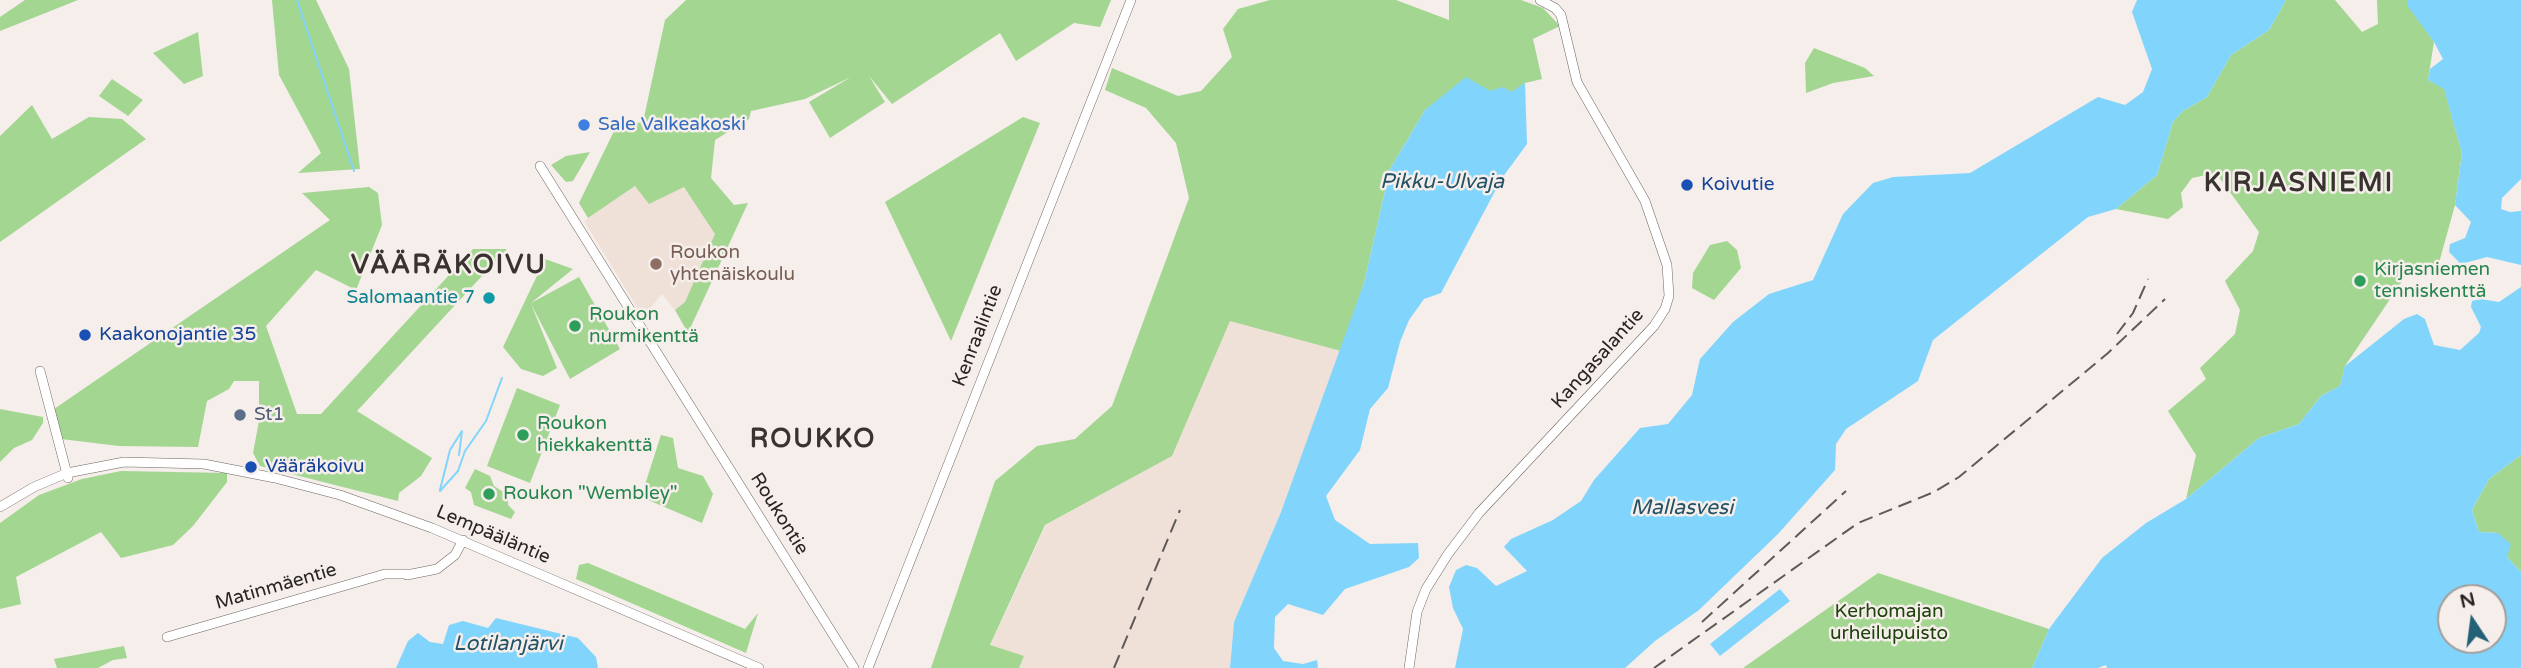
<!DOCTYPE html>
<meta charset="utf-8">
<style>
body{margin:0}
#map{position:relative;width:2521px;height:668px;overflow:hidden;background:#f5eeea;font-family:"Varela Round",sans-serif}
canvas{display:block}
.north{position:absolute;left:2437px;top:584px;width:70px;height:70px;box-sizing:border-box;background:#f5eeea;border:2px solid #a39e9b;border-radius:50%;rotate:347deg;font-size:19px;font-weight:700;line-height:28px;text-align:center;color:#282524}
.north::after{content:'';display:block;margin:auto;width:24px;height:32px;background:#236177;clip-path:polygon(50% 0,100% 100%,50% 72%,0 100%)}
</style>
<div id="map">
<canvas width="2521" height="668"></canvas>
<div class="north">N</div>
</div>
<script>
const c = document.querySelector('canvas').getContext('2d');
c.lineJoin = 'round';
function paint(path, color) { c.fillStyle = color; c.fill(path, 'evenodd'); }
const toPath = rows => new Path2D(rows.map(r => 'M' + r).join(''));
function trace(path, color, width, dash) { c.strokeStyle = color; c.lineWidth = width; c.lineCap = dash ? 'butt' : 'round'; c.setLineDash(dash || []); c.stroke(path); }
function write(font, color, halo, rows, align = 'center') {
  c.font = font + ' "Varela Round",sans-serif'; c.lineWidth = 5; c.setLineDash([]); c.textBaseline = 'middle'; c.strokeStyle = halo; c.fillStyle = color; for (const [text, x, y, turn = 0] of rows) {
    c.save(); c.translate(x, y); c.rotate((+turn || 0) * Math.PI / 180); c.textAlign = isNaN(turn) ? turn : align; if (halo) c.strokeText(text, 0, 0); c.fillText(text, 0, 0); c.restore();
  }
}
const built = toPath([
 [681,181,716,234,685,302,675,310,662,294,643,317,584,221,635,186],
 [1231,318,1341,351,1281,512,1234,622,1230,668,1019,668,1024,656,990,646,1046,525,1172,456]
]);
const green = toPath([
 [25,0,78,0,0,31,0,17],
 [272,0,316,0,349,69,360,169,298,173,321,153,279,75],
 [686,0,1111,0,1100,27,1074,23,1016,61,1000,33,892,104,869,76,885,102,830,138,809,102,851,77,805,99,751,111,749,119,715,140,711,178,734,205,748,203,688,333,675,310,685,302,715,234,684,187,649,204,635,186,588,218,579,203,616,127,643,122,665,20],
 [1270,0,1396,0,1449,20,1449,0,1521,0,1543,8,1560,26,1533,39,1542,79,1525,83,1511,93,1425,110,1390,169,1364,283,1341,351,1230,321,1172,456,1045,525,990,645,1024,656,1019,668,931,668,995,481,1037,446,1075,439,1112,406,1189,198,1176,143,1146,108,1105,90,1112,68,1178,96,1201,91,1232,57,1223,29,1238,9],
 [2286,0,2335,0,2362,32,2378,24,2377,0,2407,0,2408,5,2434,42,2428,80,2444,88,2462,153,2455,205,2437,270,2411,268,2345,366,2340,386,2321,396,2299,424,2259,438,2186,499,2196,455,2168,411,2206,379,2200,368,2235,334,2240,310,2225,281,2253,251,2259,232,2216,173,2192,178,2181,193,2183,207,2168,219,2116,209,2157,175,2173,122,2183,111,2207,97,2231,55,2269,30],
 [198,32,203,76,184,84,153,53],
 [1814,48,1865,68,1874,76,1833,83,1806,93,1805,63],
 [112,79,143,100,128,116,99,96],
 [32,105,52,139,89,117,122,119,146,139,0,242,0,136],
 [1023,117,1040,123,951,341,885,202],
 [590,152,573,181,566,182,551,165,566,156],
 [369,187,378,193,382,225,356,290,316,270,266,326,297,414,321,414,473,249,507,249,357,411,432,458,421,476,399,493,398,501,260,466,253,453,259,421,259,381,234,381,229,389,207,401,198,447,119,446,61,439,54,409,330,220,302,193],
 [1727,241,1737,250,1741,268,1714,300,1692,288,1693,273,1710,245],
 [545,259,573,269,531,303,579,277,620,349,570,379,531,304,557,368,543,376,521,369,503,347],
 [517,388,560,405,530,483,487,466],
 [0,409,43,417,43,423,32,440,14,448,0,462],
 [661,435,673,438,678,468,703,476,713,494,702,523,641,497],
 [2521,455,2521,572,2506,556,2498,533,2479,532,2472,510,2489,479],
 [475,469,490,476,494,486,508,495,508,505,515,512,511,519,474,505,471,492,465,488],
 [121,471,227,473,227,482,193,526,173,545,121,558,101,532,16,577,21,604,0,609,0,523,39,495,82,479],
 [588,563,745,629,758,613,746,653,576,579,579,565],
 [1878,573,2049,629,2032,668,1743,668],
 [124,646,127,658,113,660,98,668,57,668,54,659]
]);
const water = toPath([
 [2137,0,2286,0,2269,30,2231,55,2207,97,2183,111,2173,122,2157,175,2116,209,2088,217,1933,340,1918,381,1846,429,1836,444,1835,470,1778,534,1699,610,1655,641,1625,668,1455,668,1463,629,1453,608,1449,587,1456,570,1466,565,1477,568,1496,586,1527,571,1504,547,1511,539,1553,520,1581,501,1594,480,1640,428,1668,424,1692,395,1700,359,1733,322,1769,294,1813,280,1843,214,1873,183,1893,177,1970,173,2098,97,2125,105,2143,92,2152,69,2132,12],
 [2407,0,2521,0,2521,179,2502,198,2501,209,2510,212,2521,211,2521,265,2487,257,2461,264,2449,252,2450,244,2465,238,2471,222,2455,205,2462,153,2444,89,2428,80,2430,69,2443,59,2434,42,2407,5],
 [1466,77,1490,91,1503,87,1511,92,1525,83,1527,144,1502,178,1441,293,1424,299,1409,320,1400,342,1388,388,1370,409,1360,450,1326,496,1335,520,1370,544,1418,543,1419,558,1409,567,1345,589,1323,615,1288,604,1275,617,1274,648,1283,661,1303,664,1317,660,1318,668,1230,668,1234,622,1281,512,1364,283,1390,169,1425,110],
 [2521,287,2521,455,2489,479,2472,510,2479,532,2498,533,2511,544,2507,557,2521,572,2521,668,2107,668,2106,665,2098,668,2032,668,2049,629,2102,558,2146,523,2186,499,2259,438,2299,424,2321,396,2340,386,2345,366,2404,319,2417,314,2425,319,2434,345,2460,350,2479,333,2481,327,2471,307,2472,301,2481,299,2499,302],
 [2451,598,2493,598,2493,640,2451,640],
 [1780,589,1790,601,1720,656,1710,644],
 [496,618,578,638,596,657,598,668,396,668,408,641,418,633,430,642,443,644,449,625,463,621,488,628]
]);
const stream = toPath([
 [297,0,354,171],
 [440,490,450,450,462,431,459,455],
 [440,491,458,471,465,451,486,421,502,378]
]);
const secondary = toPath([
 [540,166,854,668],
 [40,371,68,478],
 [0,507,34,487,67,473,124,462,204,464,275,478,340,495,432,528,759,668],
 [407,575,437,569,455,555,463,540],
 [167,637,385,574,412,574],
 [868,668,1131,0],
 [1409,668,1417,612,1426,589,1448,554,1479,513,1654,326,1665,309,1669,296,1667,265,1645,201,1577,82,1561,15,1555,8,1540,0]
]);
const rail = toPath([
 [2117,334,2133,313,2148,279],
 [1702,622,1846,491],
 [1114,668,1180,510],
 [1654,668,1858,523,1934,492,1959,477,2108,353,2165,299]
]);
const markers = [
 [584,125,7,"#3f7fe0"],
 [1687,185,7,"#1a4fb4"],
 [656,264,7,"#8d6e63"],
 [2360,281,7,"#2e9e5b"],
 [489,298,7,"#0f9aa8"],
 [575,326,7,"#2e9e5b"],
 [85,335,7,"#1a4fb4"],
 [240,415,7,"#5c6f8a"],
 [523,435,7,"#2e9e5b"],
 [251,467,7,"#1a4fb4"],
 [489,494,7,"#2e9e5b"]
];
const shopNames = [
 ["Sale Valkeakoski",598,125]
];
const transitNames = [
 ["Koivutie",1701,185],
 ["Kaakonojantie 35",99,335],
 ["Vääräkoivu",265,467]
];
const educationNames = [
 ["Roukon",670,253],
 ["yhtenäiskoulu",670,275]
];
const leisureNames = [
 ["Kirjasniemen",2374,270],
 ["tenniskenttä",2374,292],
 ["Roukon",589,315],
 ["nurmikenttä",589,337],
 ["Roukon",537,424],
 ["hiekkakenttä",537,446],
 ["Roukon \"Wembley\"",503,494]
];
const cultureNames = [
 ["Salomaantie 7",475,298]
];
const streetNames = [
 ["Kenraalintie",978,336,-69],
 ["Kangasalantie",1598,359,-48],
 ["Roukontie",779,514,58],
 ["Lempääläntie",493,535,23],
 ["Matinmäentie",276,587,-16]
];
const serviceNames = [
 ["St1",254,415]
];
const parkNames = [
 ["Kerhomajan",1889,612],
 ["urheilupuisto",1889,634]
];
const waterNames = [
 ["Pikku-Ulvaja",1442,182],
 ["Mallasvesi",1682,508],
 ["Lotilanjärvi",508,644]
];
const districtNames = [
 ["KIRJASNIEMI",2299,184],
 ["VÄÄRÄKOIVU",449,266],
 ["ROUKKO",813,440]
];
paint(built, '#efe1d8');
paint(green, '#a3d691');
paint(water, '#81d5fc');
trace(stream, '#81d5fc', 2);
trace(secondary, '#6c6662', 10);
trace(secondary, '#fff', 9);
trace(rail, '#5e5a58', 2, [14, 7]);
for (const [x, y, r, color] of markers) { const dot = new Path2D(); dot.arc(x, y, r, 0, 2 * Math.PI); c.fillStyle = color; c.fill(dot); trace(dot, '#f5eeea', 2.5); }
write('19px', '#366cbe', '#f5eeea', shopNames, 'left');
write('19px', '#164399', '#f5eeea', transitNames, 'left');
write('19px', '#785e54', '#f5eeea', educationNames, 'left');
write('19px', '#27864d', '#f5eeea', leisureNames, 'left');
write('19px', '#0d838f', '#f5eeea', cultureNames, 'right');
write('19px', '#282524', '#f5eeea', streetNames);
write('19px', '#4e5e75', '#f5eeea', serviceNames, 'left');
write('19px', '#1d420c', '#f5eeea', parkNames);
write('italic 21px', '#235266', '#f5eeea', waterNames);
c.letterSpacing = '2px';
write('bold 26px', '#38332f', '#f5eeea', districtNames);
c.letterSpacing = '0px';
</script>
